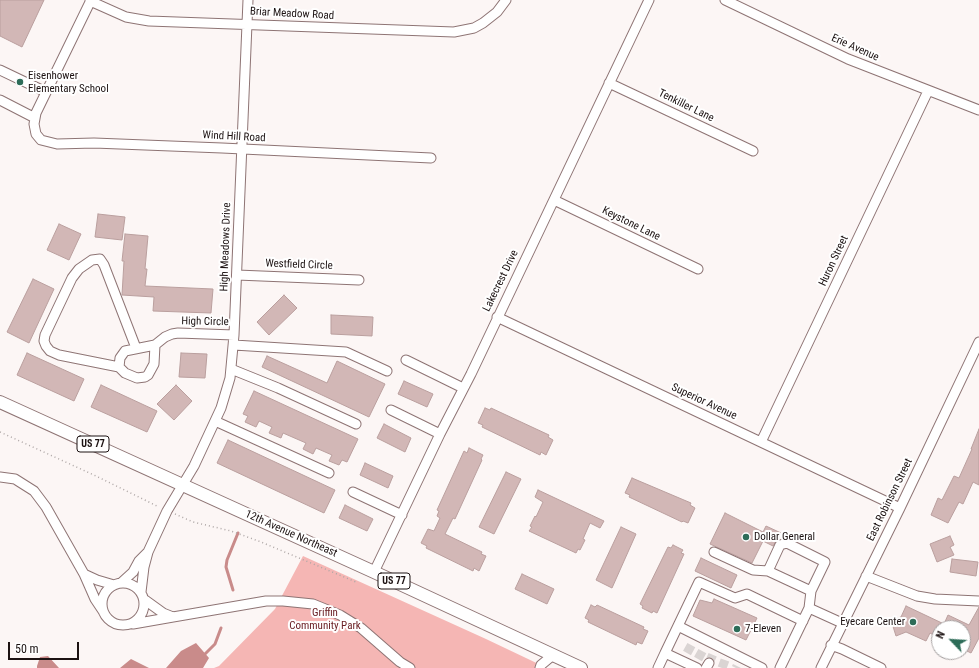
<!DOCTYPE html>
<style>
body{margin:0}
#map{position:relative;width:979px;height:668px;overflow:hidden;background:#fcf6f5;font-family:"Roboto Condensed",sans-serif}
canvas{display:block}
.north{position:absolute;left:931px;top:620px;width:40px;height:40px;box-sizing:border-box;background:#fff;border:1px solid #a4a0a0;border-radius:50%;rotate:295deg;font-size:11px;font-weight:700;line-height:16px;text-align:center;color:#1c1212}
.north::after{content:'';display:block;margin:auto;width:14px;height:18px;background:#2d6c58;clip-path:polygon(50% 0,100% 100%,50% 72%,0 100%)}
.scale{position:absolute;left:8px;top:642px;width:71px;height:18px;box-sizing:border-box;border:2px solid #1c1212;border-top:0;padding-left:5px;font-size:12px;line-height:14px;white-space:nowrap;color:#1c1212;-webkit-text-stroke:3px #fff;paint-order:stroke}
</style>
<div id="map">
<canvas width="979" height="668"></canvas>
<div class="north">N</div>
<div class="scale">50 m</div>
</div>
<script>
const c = document.querySelector('canvas').getContext('2d');
c.lineJoin = 'round';
function paint(path, color) { c.fillStyle = color; c.fill(path, 'evenodd'); }
const toPath = rows => new Path2D(rows.map(r => 'M' + r).join(''));
function trace(path, color, width, dash) { c.strokeStyle = color; c.lineWidth = width; c.lineCap = dash ? 'butt' : 'round'; c.setLineDash(dash || []); c.stroke(path); }
function write(font, color, halo, rows, align = 'center') {
  c.font = font + ' "Roboto Condensed",sans-serif'; c.lineWidth = 4; c.setLineDash([]); c.textBaseline = 'middle'; c.strokeStyle = halo; c.fillStyle = color; for (const [text, x, y, turn = 0] of rows) {
    c.save(); c.translate(x, y); c.rotate((+turn || 0) * Math.PI / 180); c.textAlign = isNaN(turn) ? turn : align; if (halo) c.strokeText(text, 0, 0); c.fillText(text, 0, 0); c.restore();
  }
}
const green = toPath([
 [303,556,486,639,547,668,214,668,219,666,275,609]
]);
const water = toPath([
 [196,643,209,658,203,668,166,668,181,651],
 [48,656,59,668,37,668,37,666,40,657],
 [131,659,149,668,120,668]
]);
const stream = toPath([
 [233,590,226,567,227,560,238,533],
 [203,656,215,644,221,628]
]);
const building = toPath([
 [0,0,44,0,22,47,0,36,0,0],
 [98,214,125,217,122,240,95,237,98,214],
 [59,224,81,234,69,260,47,250,59,224],
 [125,234,148,236,145,269,147,269,145,286,213,289,211,313,153,311,154,297,122,295,124,261,122,261,125,234],
 [33,279,54,289,29,343,7,332,33,279],
 [284,295,297,308,269,335,257,322,284,295],
 [331,315,373,317,372,336,331,334,331,315],
 [27,353,84,379,74,401,17,375,27,353],
 [181,353,207,354,205,378,179,377,181,353],
 [267,356,327,383,337,361,385,384,369,417,262,367,267,356],
 [404,381,433,394,427,407,398,394,404,381],
 [101,385,157,411,147,432,91,407,101,385],
 [176,385,192,401,174,420,157,404,176,385],
 [254,391,358,439,347,462,342,460,339,465,329,461,332,455,316,448,313,454,303,449,306,443,283,433,281,438,269,433,272,427,259,421,256,427,245,422,248,416,243,414,254,391],
 [485,408,490,410,491,408,549,435,548,437,553,440,546,455,541,452,540,455,482,427,483,425,478,423,485,408],
 [384,424,411,438,405,452,377,438,384,424],
 [979,429,979,485,973,482,963,504,959,502,948,523,931,515,938,498,942,500,954,476,959,478,972,449,971,449,979,429],
 [228,440,335,490,324,513,217,463,228,440],
 [469,448,483,455,481,459,482,460,455,519,453,518,445,534,482,552,481,554,486,556,479,571,474,568,473,571,426,548,427,546,421,543,428,529,434,531,440,518,437,516,439,511,437,510,464,451,467,453,469,448],
 [365,463,393,476,388,488,360,475,365,463],
 [506,472,521,479,494,534,479,527,506,472],
 [632,478,691,503,690,505,695,508,688,523,683,521,682,522,629,497,630,495,625,493,632,478],
 [538,490,604,521,600,528,590,523,583,539,585,540,580,550,578,549,576,553,529,531,532,527,530,526,535,516,536,517,543,502,535,497,538,490],
 [345,505,373,519,367,531,339,518,345,505],
 [725,513,763,532,766,526,781,533,773,546,763,541,752,563,710,544,725,513],
 [621,527,636,534,612,588,596,580,621,527],
 [950,536,954,545,950,547,954,555,937,562,930,544,950,536],
 [673,545,683,550,681,553,684,554,657,613,653,611,652,613,642,608,643,606,640,604,668,547,671,548,673,545],
 [701,558,737,575,731,588,695,571,701,558],
 [952,559,978,562,976,576,950,572,952,559],
 [522,574,554,589,547,604,515,589,522,574],
 [714,599,757,618,746,640,693,616,700,600,712,603,714,599],
 [591,605,595,607,597,605,644,627,643,629,648,631,642,644,637,642,636,645,588,622,589,620,585,618,591,605],
 [906,606,944,624,948,615,969,625,979,607,979,638,971,653,963,649,963,628,939,628,939,638,930,633,926,641,906,632,896,636,891,620,901,617,906,606]
]);
const minorTunnel = toPath([
 [687,653,692,644],
 [698,659,703,650],
 [709,663,713,654],
 [722,668,725,660],
 [736,668,737,666]
]);
const path = toPath([
 [0,432,96,476,159,507],
 [175,514,193,522,231,531,261,542,356,582]
]);
const minor = toPath([
 [91,0,36,113,34,124,36,134,41,140,57,144,94,143,222,148,431,158],
 [725,0,848,59,979,110],
 [90,1,126,17,149,21,454,32,474,28,483,23,497,12,506,0],
 [0,70,46,92],
 [609,83,753,151],
 [0,100,35,118],
 [554,200,698,269],
 [237,275,359,280],
 [497,317,900,508],
 [155,345,154,364,148,375,145,377,137,378,125,373,119,367,120,358,125,351,155,345,165,337,172,334,178,333,234,335],
 [234,345,346,352,387,371],
 [406,360,463,388],
 [119,367,59,355,50,351,46,346,44,341,45,335,72,278,79,269,92,260,100,259,104,265,136,348],
 [231,369,278,388,356,424],
 [391,410,440,434],
 [215,421,329,473],
 [761,442,928,91],
 [0,477,15,479,34,491,46,507,84,574],
 [353,492,402,515],
 [148,552,167,511,194,466,221,408,230,378,234,335,248,0],
 [714,552,753,570,768,571,811,591],
 [768,571,780,545,787,543,825,562,811,591,809,608,780,668],
 [374,572,440,434,471,374,649,0],
 [866,576,917,596,935,599,979,601],
 [122,582,133,572,139,561,148,552,144,567,141,592],
 '102 604a21 21 0 1 1 42 0a21 21 0 1 1-42 0Z',
 [809,608,842,623],
 [103,611,95,599,84,574,97,580,114,585],
 [173,617,266,601,283,601,313,604,340,615,361,628,400,662,410,668],
 [133,624,173,617,163,613,145,600],
 [678,626,762,668],
 [831,645,842,649,881,668],
 [665,653,699,582,735,598,747,594,803,621],
 [540,668,541,665,553,655],
 [658,668,665,653,697,668],
 [706,668,709,663],
 [821,668,900,508,979,342]
]);
const major = toPath([
 [0,402,374,572,581,668]
]);
const markers = [
 [20,82,4,"#2d6c58"],
 [746,537,4,"#2d6c58"],
 [913,622,4,"#2d6c58"],
 [737,629,4,"#2d6c58"]
];
const shields = [
 [93,444,32],
 [394,581,32]
];
const shieldNames = [
 ["US 77",93,444],
 ["US 77",394,581]
];
const streetNames = [
 ["Briar Meadow Road",292,14,3],
 ["Erie Avenue",855,48,24],
 ["Tenkiller Lane",686,106,26],
 ["Wind Hill Road",234,137,3],
 ["Keystone Lane",631,224,26],
 ["High Meadows Drive",226,247,-88],
 ["Huron Street",834,261,-65],
 ["Westfield Circle",299,265,2],
 ["Lakecrest Drive",501,281,-64],
 ["High Circle",205,322,1],
 ["Superior Avenue",704,402,25],
 ["East Robinson Street",890,500,-64],
 ["12th Avenue Northeast",291,534,24]
];
const poiNames = [
 ["Eisenhower",28,76],
 ["Elementary School",28,89],
 ["Dollar General",754,537],
 ["Eyecare Center",905,622,"right"],
 ["7-Eleven",745,629]
];
const parkNames = [
 ["Griffin",325,613],
 ["Community Park",325,626]
];
paint(green, '#f5b6b4');
paint(water, '#c98b8a');
trace(stream, '#c98b8a', 3);
paint(building, '#d2b7b6');
trace(building, '#ba9f9e', 1);
trace(minorTunnel, '#dad4d3', 9, [9, 4.5]);
trace(minor, '#8e7474', 11);
trace(major, '#8e7474', 14);
trace(path, '#ada6a5', 1.5, [1, 3]);
trace(minor, '#fff', 9);
trace(major, '#fff', 12);
for (const [x, y, r, color] of markers) { const dot = new Path2D(); dot.arc(x, y, r, 0, 2 * Math.PI); c.fillStyle = color; c.fill(dot); trace(dot, '#fff', 1.5); }
for (const [x, y, w] of shields) { const box = new Path2D(); box.roundRect(x - w / 2, y - 8, w, 16, 3); c.fillStyle = '#fff'; c.fill(box); trace(box, '#1c1212', 1); }
write('bold 10px', '#1c1212', null, shieldNames);
write('11px', '#1c1212', '#fff', streetNames);
write('11px', '#1c1212', '#fff', poiNames, 'left');
write('11px', '#6b2025', '#fff', parkNames);
</script>
